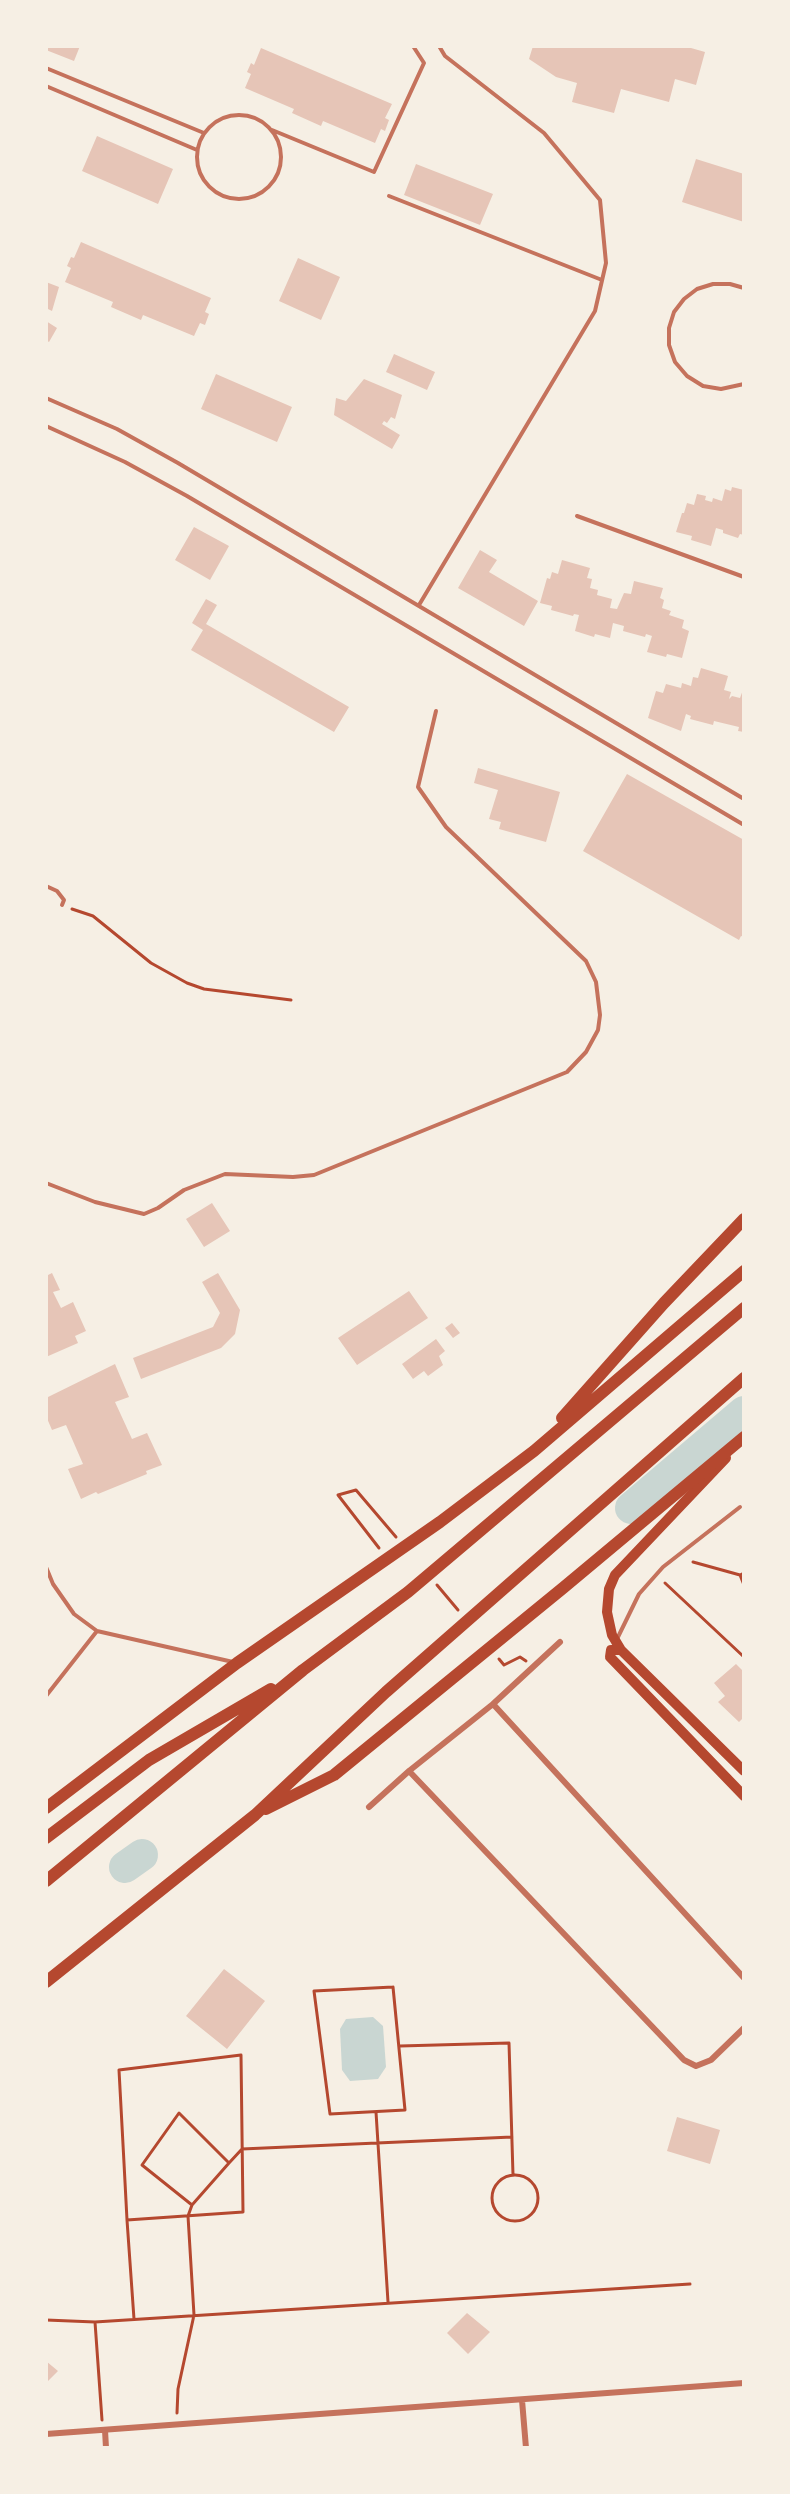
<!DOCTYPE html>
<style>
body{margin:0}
#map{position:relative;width:790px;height:2494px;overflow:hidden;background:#f6efe4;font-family:"Nunito Sans",sans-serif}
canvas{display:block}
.frame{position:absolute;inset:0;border:48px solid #f6efe4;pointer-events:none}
</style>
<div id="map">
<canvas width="790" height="2494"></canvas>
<div class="frame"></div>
</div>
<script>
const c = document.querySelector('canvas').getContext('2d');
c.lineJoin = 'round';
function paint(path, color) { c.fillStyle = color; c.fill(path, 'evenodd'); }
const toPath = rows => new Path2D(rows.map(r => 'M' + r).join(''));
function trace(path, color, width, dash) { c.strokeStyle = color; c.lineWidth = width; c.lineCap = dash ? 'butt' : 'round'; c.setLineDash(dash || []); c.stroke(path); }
const water = toPath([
 [373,2017,383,2026,386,2067,378,2079,350,2081,342,2070,340,2029,346,2019]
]);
const river = toPath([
 [631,1508,744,1412],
 [125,1867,142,1855]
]);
const building = toPath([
 [46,46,80,46,74,61,46,50],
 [533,46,684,46,705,52,696,85,675,79,669,102,621,89,614,113,572,102,577,83,556,77,529,59],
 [261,48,392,104,385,118,389,120,385,131,381,129,375,143,323,121,321,126,292,113,294,109,245,88,251,74,247,72,251,63,254,65],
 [97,136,173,169,158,204,82,171],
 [696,159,744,174,744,222,682,202],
 [416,164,493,194,480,225,404,195],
 [81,242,211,298,205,312,209,314,205,325,200,323,194,336,143,315,141,320,111,307,113,302,65,282,71,268,67,266,71,257,74,258],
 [298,258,340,277,321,320,279,301],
 [46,282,59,287,52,311,48,309,46,313],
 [46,321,57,328,49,342,46,340],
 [394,354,435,372,427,390,386,372],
 [216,374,292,407,277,442,201,409],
 [364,379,402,395,395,419,391,417,387,423,384,421,382,424,400,435,392,449,334,415,336,398,346,401],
 [732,487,744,490,744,535,740,534,738,538,723,533,723,530,716,528,711,546,691,540,692,536,676,532,682,513,684,513,687,503,694,505,697,494,706,496,705,500,712,502,713,498,722,501,725,489,731,491],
 [194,527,229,546,210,580,175,560],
 [480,550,497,560,489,572,538,601,524,626,458,588],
 [562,560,590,568,587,578,592,579,590,588,598,590,597,595,612,599,610,608,617,609,624,593,631,594,634,581,663,588,660,598,664,600,662,608,671,611,669,615,684,620,682,628,689,631,682,658,667,654,666,657,647,652,652,636,646,634,645,637,623,631,624,626,613,623,610,638,595,634,594,637,575,631,579,615,574,614,573,616,551,610,552,606,540,603,547,578,550,579,552,572,558,574],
 [206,599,217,605,206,624,349,707,334,732,191,650,203,630,192,623],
 [701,668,728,676,724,690,731,692,729,699,732,696,740,698,744,687,744,732,738,731,739,727,714,721,713,725,690,719,691,716,686,714,681,731,648,718,656,691,663,693,666,684,681,688,682,683,691,686,693,677,698,678],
 [478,768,560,792,546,842,499,829,501,822,489,819,498,790,474,783],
 [627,774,744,840,744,937,741,936,739,940,583,851],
 [212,1203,230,1231,204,1247,186,1219],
 [52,1273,60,1290,53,1292,61,1308,73,1302,86,1331,75,1336,78,1343,46,1357,46,1276],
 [218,1273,240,1310,235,1334,221,1348,141,1379,133,1358,213,1327,220,1313,202,1282],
 [409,1291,428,1318,357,1365,338,1338],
 [452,1323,460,1333,453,1338,445,1328],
 [436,1339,445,1351,439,1356,443,1365,428,1376,424,1371,413,1379,402,1364],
 [115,1364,129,1397,115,1402,132,1439,147,1433,162,1465,146,1471,147,1474,98,1494,96,1492,81,1499,68,1469,83,1464,66,1425,52,1430,46,1416,46,1398],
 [736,1664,744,1672,744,1717,739,1722,718,1702,725,1696,714,1683],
 [224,1969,265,2001,227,2049,186,2016],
 [677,2117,720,2130,710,2164,667,2151],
 [467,2313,490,2332,468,2354,447,2333],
 [46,2361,58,2371,46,2383]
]);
const path = toPath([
 [72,909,93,916,151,963,187,983,204,989,291,1000],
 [379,1548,338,1495,356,1490,396,1537],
 [693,1562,740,1575,744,1573],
 [740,1575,744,1585],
 [665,1583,744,1657],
 [437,1585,458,1610],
 [499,1659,504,1665,520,1657,526,1661],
 [393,1987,405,2110,330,2114,314,1991,393,1987],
 [400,2046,509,2043,513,2175],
 [376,2112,388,2302],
 [229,2163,242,2149,512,2137],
 '492 2198a23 23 0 1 1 46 0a23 23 0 1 1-46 0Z',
 [127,2220,243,2212,241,2055,119,2070,124,2163,127,2220,134,2319],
 [46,2320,95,2322,102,2420],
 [95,2322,690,2284],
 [177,2413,178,2389,194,2315,188,2216,192,2205,229,2163,179,2113,142,2165,192,2205]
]);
const service = toPath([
 [46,68,204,133],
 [46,86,197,150],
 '197 157a42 42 0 1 1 84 0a42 42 0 1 1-84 0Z',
 [272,130,374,172,424,63,413,46],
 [389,196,602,280],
 [744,288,730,284,713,284,697,289,684,299,674,312,669,328,669,345,675,362,687,376,703,386,721,389,744,384],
 [46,398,117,429,178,463,744,799],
 [46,426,125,462,187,496,744,825],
 [577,516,744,577],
 [419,605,595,311,606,263,600,200,544,133,445,56,439,46],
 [46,886,57,891,64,900,62,905],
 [46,1183,95,1202,144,1214,158,1208,184,1190,225,1174,293,1177,314,1175,567,1072,586,1052,598,1030,600,1015,596,982,586,961,446,827,418,787,436,711],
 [46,1567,53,1584,74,1614,97,1631,233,1662],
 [617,1639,639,1594,663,1567,740,1507],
 [46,1696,97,1631]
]);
const minor = toPath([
 [493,1704,744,1978],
 [409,1771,684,2060,696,2066,711,2060,744,2028],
 [369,1807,409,1771,493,1704,560,1642],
 [522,2400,526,2448],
 [105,2430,106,2448],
 [46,2434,744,2383]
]);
const secondary = toPath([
 [726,1458,615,1575,609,1589,607,1612,612,1635,621,1650,744,1771],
 [621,1650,611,1650,610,1657,744,1796]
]);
const trunk = toPath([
 [562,1418,664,1303,744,1219],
 [46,1808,237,1663,440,1522,534,1451,744,1271],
 [266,1809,334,1775,563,1588,744,1437],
 [46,1838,149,1760,271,1689],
 [46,1881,303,1670,408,1592,744,1308],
 [46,1982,255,1815,386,1692,744,1378]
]);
paint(water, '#c9d6d2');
trace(river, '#c9d6d2', 32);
paint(building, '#e6c5b7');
trace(path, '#b5482f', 3);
trace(service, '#c5725c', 4);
trace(minor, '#c5725c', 6);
trace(secondary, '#b5482f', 10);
trace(trunk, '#b5482f', 12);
</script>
